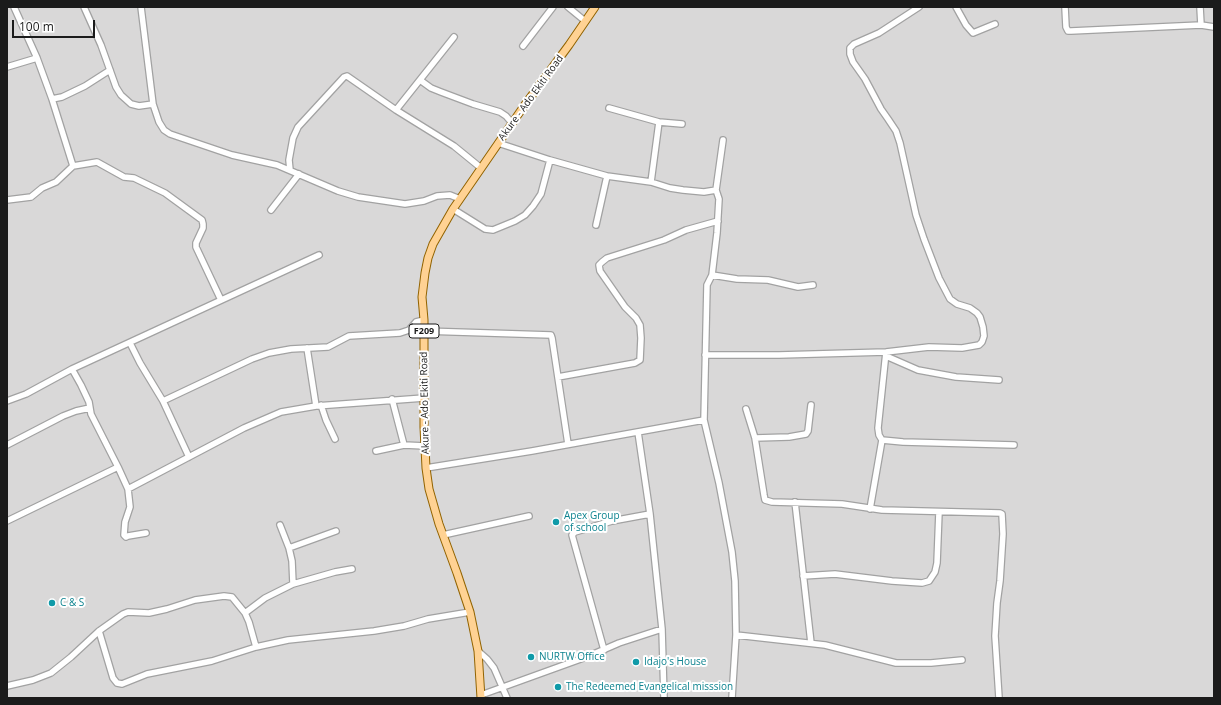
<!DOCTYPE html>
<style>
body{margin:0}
#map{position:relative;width:1221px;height:705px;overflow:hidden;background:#eee9df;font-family:"Open Sans",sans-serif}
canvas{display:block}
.frame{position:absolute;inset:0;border:8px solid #1b1b1b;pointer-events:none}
.scale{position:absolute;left:12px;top:20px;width:83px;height:18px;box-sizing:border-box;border:2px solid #1b1b1b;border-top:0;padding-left:5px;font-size:12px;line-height:14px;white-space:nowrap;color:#1b1b1b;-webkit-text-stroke:3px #fff;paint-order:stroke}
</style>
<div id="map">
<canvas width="1221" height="705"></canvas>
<div class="frame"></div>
<div class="scale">100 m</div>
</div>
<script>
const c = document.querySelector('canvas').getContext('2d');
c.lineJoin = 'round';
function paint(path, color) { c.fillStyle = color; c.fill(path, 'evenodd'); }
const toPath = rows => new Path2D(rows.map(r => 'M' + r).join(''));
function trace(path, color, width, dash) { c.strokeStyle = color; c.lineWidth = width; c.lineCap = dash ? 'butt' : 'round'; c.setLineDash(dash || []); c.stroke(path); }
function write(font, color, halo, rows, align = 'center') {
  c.font = font + ' "Open Sans",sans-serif'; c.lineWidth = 4; c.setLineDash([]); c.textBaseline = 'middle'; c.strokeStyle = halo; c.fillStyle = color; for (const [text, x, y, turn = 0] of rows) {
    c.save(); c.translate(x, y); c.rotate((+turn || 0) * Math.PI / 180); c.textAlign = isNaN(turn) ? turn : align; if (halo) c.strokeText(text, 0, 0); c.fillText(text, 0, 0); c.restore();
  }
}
const residential = toPath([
 [7,7,1214,7,1214,698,7,698]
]);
const minor = toPath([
 [14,7,37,58],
 [84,7,101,45,116,87,121,95,131,104,139,106,153,104],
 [141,7,153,104,159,122,164,130,170,134,232,155,277,165,338,191,358,197,405,204,424,201,437,196,450,195,460,199],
 [568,7,585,21],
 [956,7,966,25,973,33,995,24],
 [1065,7,1066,27,1068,31,1071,31,1201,25,1214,27],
 [1200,7,1201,25],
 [523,46,553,7],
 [7,67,37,58,52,99,62,97,85,86,110,70],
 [420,80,431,88,441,92,473,104,500,112,506,116,512,123],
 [609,108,659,122,682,124],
 [396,110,454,37],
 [723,140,716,190,719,199,717,233,712,275,707,285,704,420,719,483,732,552,735,581,736,635,732,698],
 [498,143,550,160,607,176,651,182,670,188,683,190,704,192,716,190],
 [73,166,97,162,124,177,134,178,165,193,202,220,203,224,203,228,196,243,196,247,221,300],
 [290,170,289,160,293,138,298,127,344,77,347,76,396,110,454,146,481,168],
 [651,182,659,122],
 [7,200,31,197,42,188,56,182,73,166,52,99],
 [453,209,485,229,493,230,515,221,525,215,533,206,541,194,550,160],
 [271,210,299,174],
 [596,225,607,176],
 [712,275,737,279,768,280,798,287,813,285],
 [424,331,551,335,552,338,568,444],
 [130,343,140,363,163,401,189,457],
 [307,348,316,406],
 [705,355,779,355,886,352,929,347,962,348,979,345,982,342,984,336,983,327,980,317,977,313,970,308,957,304,950,299,939,278,924,239,916,215,900,143,896,131,888,119,881,109,865,79,853,62,850,54,850,48,854,44,879,33,919,7],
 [886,356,918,370,956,377,999,380],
 [72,369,319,255],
 [558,377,635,363,640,360,641,338,640,325,636,318,625,307,600,271,599,265,602,262,607,258,664,240,686,230,718,221],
 [392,399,404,445],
 [7,401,26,394,72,369,81,385,89,402,91,414,118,467],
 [163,401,252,359,269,353,291,349,328,347,349,336,400,333,409,330,416,322,424,320],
 [321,405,326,420,335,439],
 [746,409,755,438,764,495,765,500,772,502,842,504,882,510,1000,513,1002,514,1003,534,1000,581,997,603,995,636,999,698],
 [638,432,650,514,662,629,664,698],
 [755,438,789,437,806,434,808,431,811,405],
 [882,440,903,442,1014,445],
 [7,445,63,416,76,411,90,408],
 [376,451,404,445,425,446],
 [426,468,532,451,704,420],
 [128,489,130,507,125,522,124,535,126,537,128,536,146,533],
 [795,502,811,643],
 [870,509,882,440,879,435,878,428,886,352],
 [7,521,118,467,128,489,244,428,281,412,316,406,424,398],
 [280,525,289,548,292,561,293,584],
 [443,535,529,516],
 [289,548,336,531],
 [803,576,835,574,892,581,922,583,929,581,935,572,937,563,939,512],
 [245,613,265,598,293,584,335,572,352,569],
 [99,631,113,678,117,683,122,684,147,674,212,661,256,647,288,640,374,631,404,626,428,619,470,612],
 [736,635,825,645,896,663,931,663,962,660],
 [604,650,572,535,575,532,612,521,650,514],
 [478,651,487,659,494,668,507,698],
 [7,686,33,680,51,673,71,657,99,631,123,614,128,612,149,613,167,609,195,600,224,596,232,597,245,613,249,622,256,647],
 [481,695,589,656,619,643,662,629]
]);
const major = toPath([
 [481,698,478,651,470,612,457,573,439,524,429,489,426,468,424,427,424,320,422,297,425,273,428,258,433,244,453,209,524,106,569,45,595,7]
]);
const markers = [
 [556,522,4,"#0f9aa8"],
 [52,603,4,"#0f9aa8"],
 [531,657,4,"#0f9aa8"],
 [636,662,4,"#0f9aa8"],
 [558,687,4,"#0f9aa8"]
];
const shields = [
 [424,331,30]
];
const shieldNames = [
 ["F209",424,331]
];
const streetNames = [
 ["Akure - Ado Ekiti Road",531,98,-54],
 ["Akure - Ado Ekiti Road",425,403,-91]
];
const cultureNames = [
 ["Apex Group",564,516],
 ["of school",564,528],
 ["C & S",60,603],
 ["NURTW Office",539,657],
 ["Idajo's House",644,662],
 ["The Redeemed Evangelical misssion",566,687]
];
paint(residential, '#d9d8d8');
trace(minor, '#a2a2a2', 8);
trace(major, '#926300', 9);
trace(minor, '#fff', 5.5);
trace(major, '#ffd293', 7);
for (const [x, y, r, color] of markers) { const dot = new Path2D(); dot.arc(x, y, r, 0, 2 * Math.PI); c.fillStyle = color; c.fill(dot); trace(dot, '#fff', 1.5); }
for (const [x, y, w] of shields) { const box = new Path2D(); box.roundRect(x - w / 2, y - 7, w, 14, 3); c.fillStyle = '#fff'; c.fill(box); trace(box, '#1b1b1b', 1); }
write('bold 9px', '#1b1b1b', null, shieldNames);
write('10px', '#1b1b1b', '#fff', streetNames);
write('10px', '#0d838f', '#fff', cultureNames, 'left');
</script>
